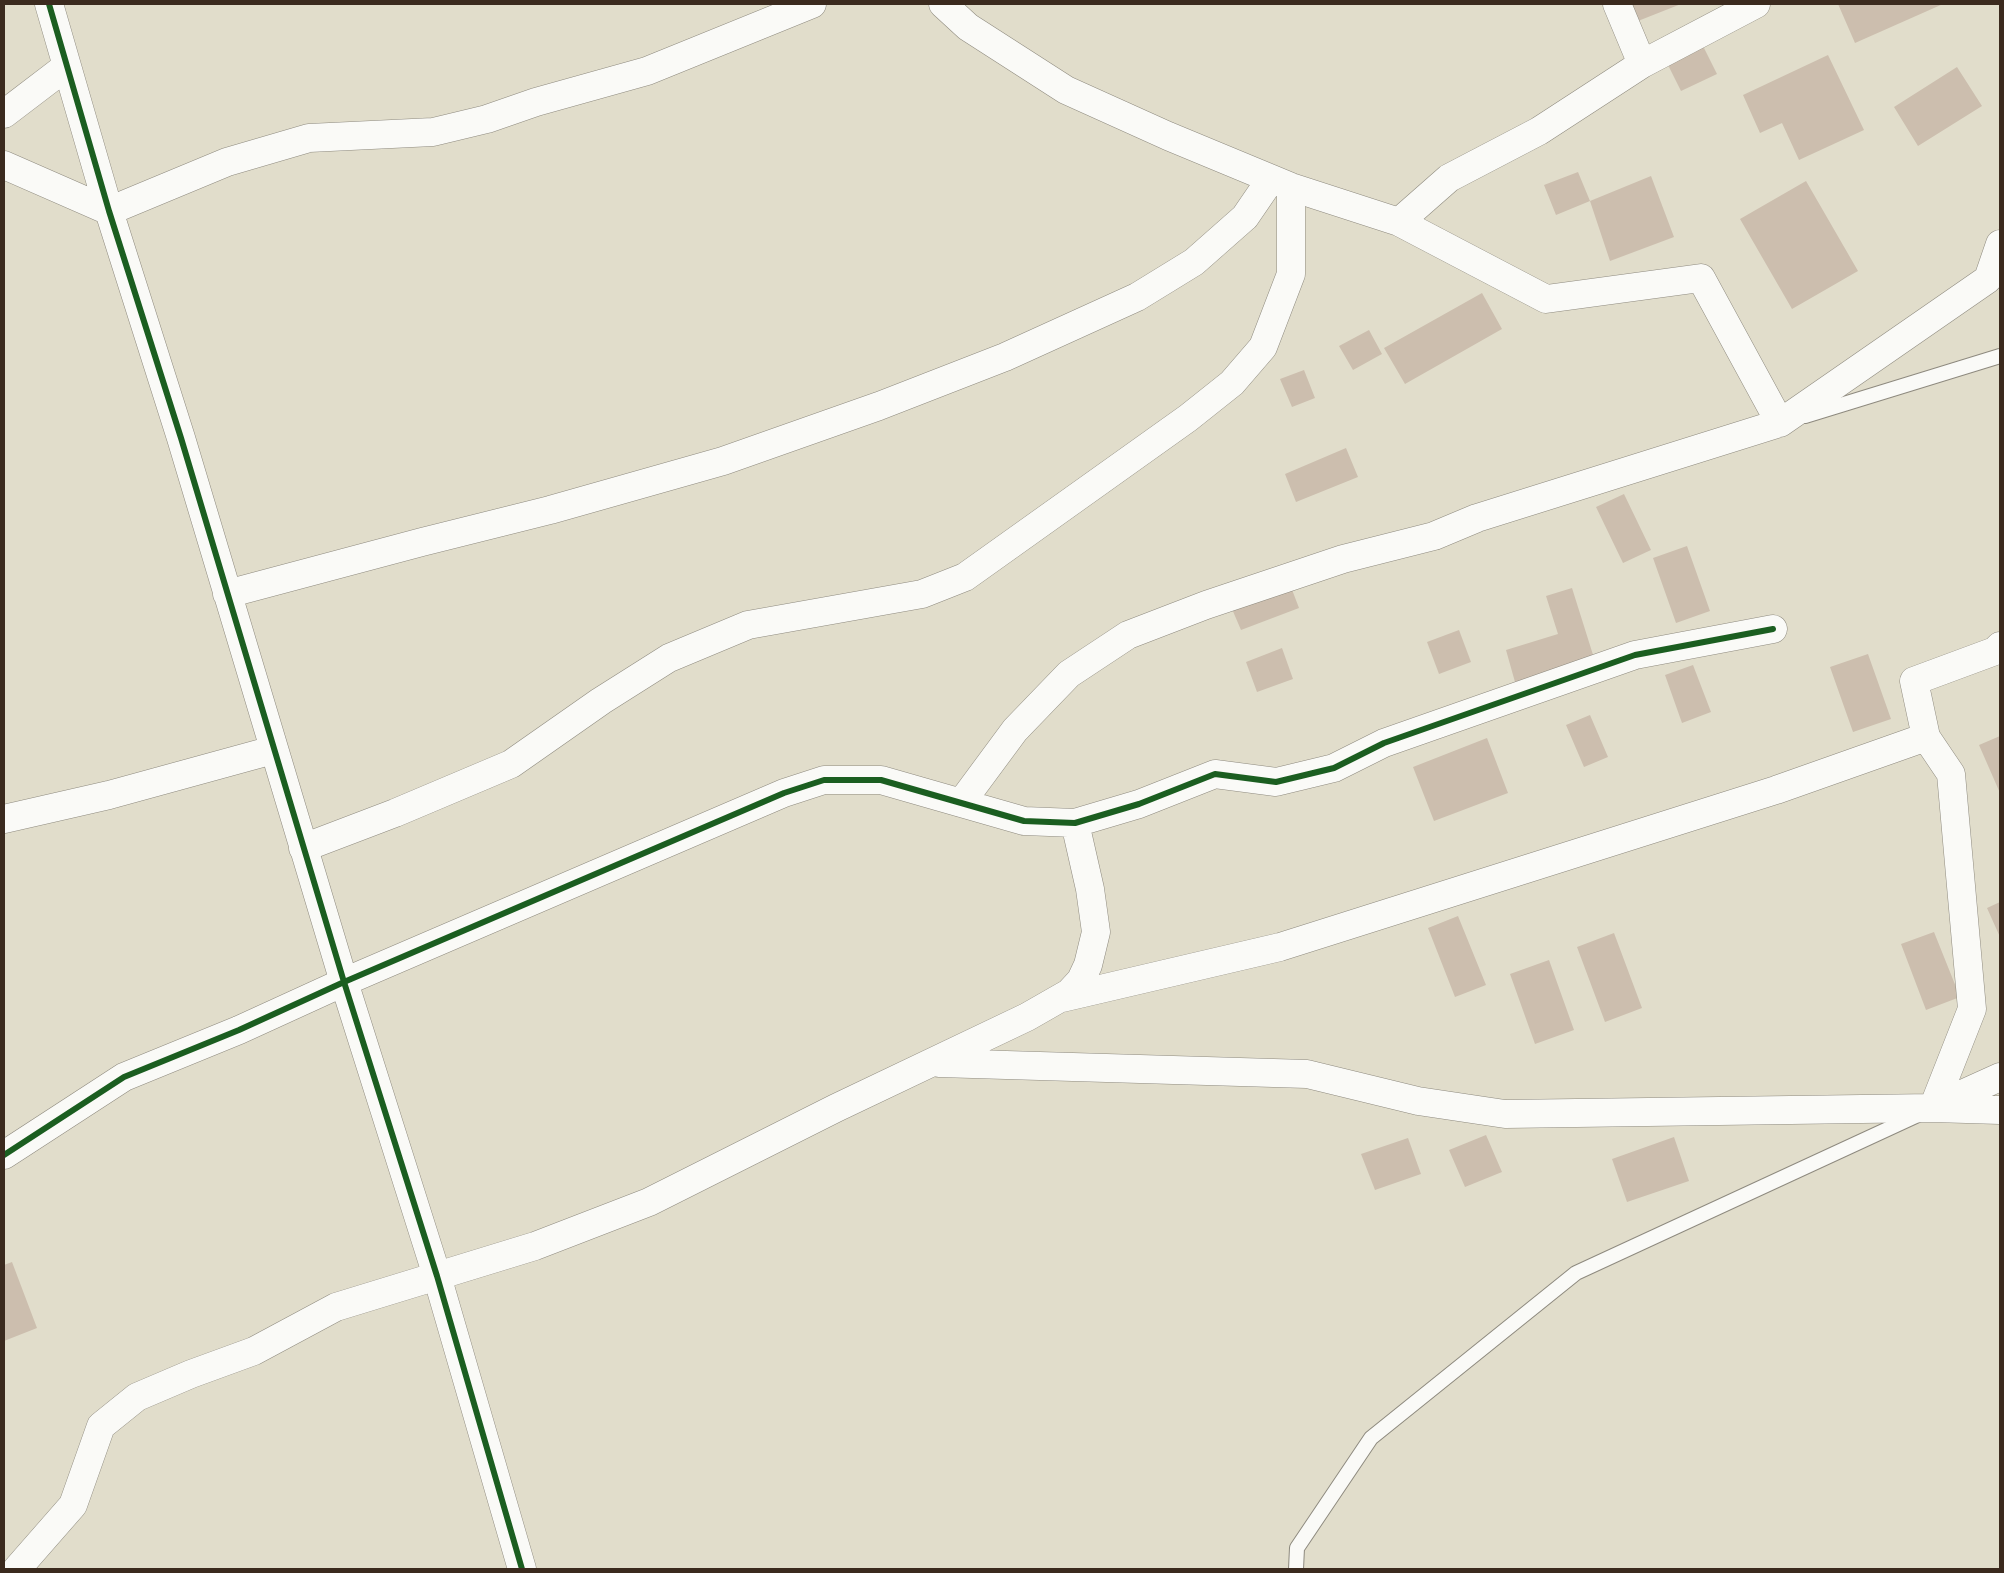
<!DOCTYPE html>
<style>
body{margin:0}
#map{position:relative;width:2004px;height:1573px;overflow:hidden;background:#e1ddcb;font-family:"Balsamiq Sans",sans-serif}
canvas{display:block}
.frame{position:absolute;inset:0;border:5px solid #3b2a1e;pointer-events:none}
</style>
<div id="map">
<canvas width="2004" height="1573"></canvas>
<div class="frame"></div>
</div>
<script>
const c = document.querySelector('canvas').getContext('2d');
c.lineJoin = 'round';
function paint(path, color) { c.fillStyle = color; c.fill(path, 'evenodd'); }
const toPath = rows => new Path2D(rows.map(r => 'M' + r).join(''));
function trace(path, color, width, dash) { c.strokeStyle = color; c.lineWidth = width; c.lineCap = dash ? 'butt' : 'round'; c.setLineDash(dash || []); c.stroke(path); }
const building = toPath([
 [1631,4,1681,4,1638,21],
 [1838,4,1943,4,1855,43],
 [1702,44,1717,74,1681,91,1666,61],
 [1828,55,1864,130,1799,160,1782,123,1760,133,1743,95],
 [1957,67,1982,106,1918,146,1894,107],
 [1578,172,1590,201,1556,215,1544,185],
 [1651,176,1674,237,1610,261,1590,201],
 [1806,181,1858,271,1792,309,1740,219],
 [1482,293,1502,329,1405,384,1384,348],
 [1369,330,1382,354,1353,370,1339,346],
 [1304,370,1315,398,1292,407,1280,379],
 [1346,448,1358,477,1296,502,1285,474],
 [1624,494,1651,550,1623,563,1596,507],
 [1687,546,1710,611,1676,623,1653,558],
 [1291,587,1299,608,1241,630,1232,609],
 [1572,588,1594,658,1515,682,1506,650,1558,634,1546,596],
 [1459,630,1471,662,1439,674,1427,642],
 [1282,648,1293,679,1257,692,1246,662],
 [1868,654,1891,719,1853,732,1830,667],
 [1693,665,1711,712,1682,723,1665,675],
 [1590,715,1608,757,1584,767,1566,725],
 [2000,736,2000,793,1979,745],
 [1487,738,1508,793,1434,821,1413,767],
 [2000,902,2000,937,1987,908],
 [1458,916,1486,985,1455,997,1428,928],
 [1934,932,1960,997,1926,1010,1901,944],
 [1614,933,1642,1008,1605,1022,1577,947],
 [1549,960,1574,1030,1535,1044,1510,974],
 [1486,1135,1502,1172,1465,1187,1449,1150],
 [1674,1137,1689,1181,1627,1202,1612,1159],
 [1408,1138,1421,1174,1375,1190,1361,1154],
 [12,1262,37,1328,4,1341,4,1265]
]);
const lane = toPath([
 [1805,416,2000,356],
 [1296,1569,1297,1548,1371,1438,1576,1273,1918,1115]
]);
const street = toPath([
 [49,4,109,211,181,438,344,982,437,1276,522,1569],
 [943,4,968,27,1066,90,1168,136,1291,187,1399,222,1546,299,1701,278,1780,423],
 [1617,4,1642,64],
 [4,114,67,66],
 [4,165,109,211,227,162,309,138,433,132,487,119,536,102,647,71,812,4],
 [1399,222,1449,178,1539,131,1642,64,1756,4],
 [227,594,422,542,550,510,723,461,879,406,1005,357,1137,297,1194,262,1245,217,1271,179],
 [1926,737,1951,774,1972,1009,1933,1108],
 [961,803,1015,730,1069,674,1128,635,1206,605,1343,559,1434,536,1477,518,1780,423,1988,279,2000,244],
 [4,819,109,795,273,750],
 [303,848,395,813,511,764,601,701,669,658,748,625,922,594,965,577,1188,418,1232,383,1263,347,1291,274,1291,187],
 [1062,998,1280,947,1776,790,1926,737,1914,681,1995,651,2000,646],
 [939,1063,1307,1074,1418,1101,1505,1114,1933,1108,2000,1110],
 [1938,1105,2000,1077],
 [4,1155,124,1077,239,1030,344,982,784,793,824,780,881,780,1024,821,1075,823,1139,804,1215,774,1276,782,1334,768,1384,743,1635,655,1773,629],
 [17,1569,73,1505,101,1426,137,1397,191,1374,254,1351,336,1307,535,1246,649,1202,836,1108,1027,1017,1069,993,1081,980,1088,965,1096,932,1090,889,1075,823]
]);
const cycleway = toPath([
 [49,4,109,211,181,438,344,982,437,1276,522,1569],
 [4,1155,124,1077,239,1030,344,982,784,793,824,780,881,780,1024,821,1075,823,1139,804,1215,774,1276,782,1334,768,1384,743,1635,655,1773,629]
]);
paint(building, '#ccbeae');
trace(lane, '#8e8a7f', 16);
trace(street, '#8e8a7f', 29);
trace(lane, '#fafaf7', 14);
trace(street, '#fafaf7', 28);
trace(cycleway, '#1b5e20', 6);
</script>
